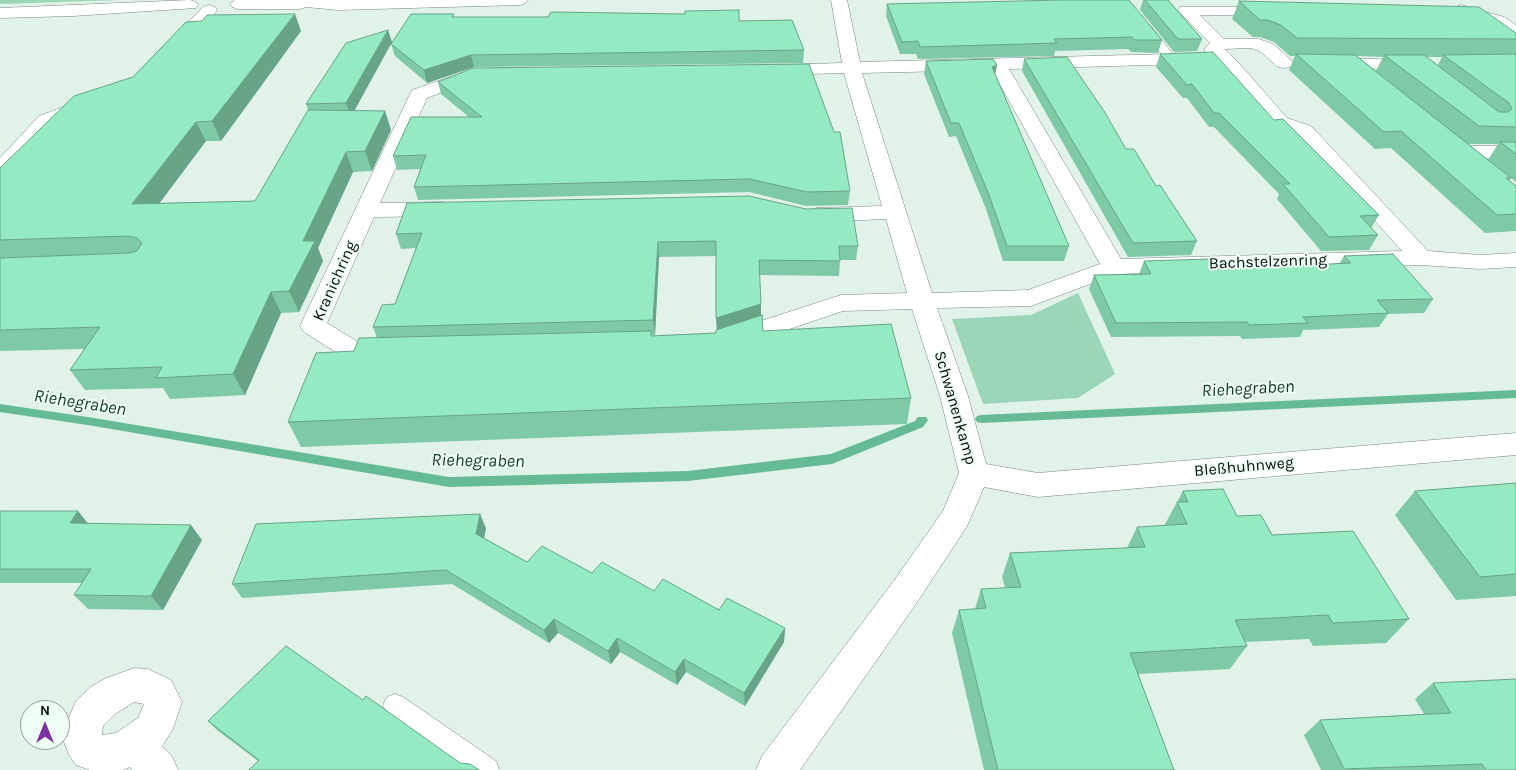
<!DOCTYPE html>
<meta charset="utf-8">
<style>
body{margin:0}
#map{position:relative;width:1516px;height:770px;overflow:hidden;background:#e1f2e9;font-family:Karla,sans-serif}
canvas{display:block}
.north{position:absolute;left:20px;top:700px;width:50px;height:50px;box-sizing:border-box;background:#eefff6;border:1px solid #929f98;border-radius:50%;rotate:0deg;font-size:14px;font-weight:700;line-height:20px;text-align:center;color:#090e0b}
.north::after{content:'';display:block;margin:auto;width:18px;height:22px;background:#7d31a3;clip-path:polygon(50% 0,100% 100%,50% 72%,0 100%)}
</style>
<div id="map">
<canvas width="1516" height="770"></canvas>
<div class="north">N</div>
</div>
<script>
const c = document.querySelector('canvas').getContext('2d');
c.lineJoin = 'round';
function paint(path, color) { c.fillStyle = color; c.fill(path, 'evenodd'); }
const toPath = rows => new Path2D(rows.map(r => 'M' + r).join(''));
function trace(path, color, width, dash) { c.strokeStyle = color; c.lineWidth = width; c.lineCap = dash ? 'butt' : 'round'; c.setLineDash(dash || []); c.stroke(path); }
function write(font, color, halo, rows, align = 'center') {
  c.font = font + ' Karla,sans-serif'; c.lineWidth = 4; c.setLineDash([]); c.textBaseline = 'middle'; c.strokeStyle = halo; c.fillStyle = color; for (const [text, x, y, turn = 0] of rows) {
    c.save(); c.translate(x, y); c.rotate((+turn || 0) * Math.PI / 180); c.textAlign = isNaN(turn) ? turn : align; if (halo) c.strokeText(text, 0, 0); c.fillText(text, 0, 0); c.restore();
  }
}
const green = toPath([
 [0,0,120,0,0,4],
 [1078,293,1115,374,1078,398,983,404,952,319,1031,315]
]);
const stream = toPath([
 [1516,390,1516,398,981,423,977,422,975,419,977,416,981,415,1516,390],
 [0,404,94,418,449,477,688,471,831,454,915,421,918,417,926,417,928,420,923,427,832,464,688,481,449,487,94,426,0,412,0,404]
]);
const service = toPath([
 [1146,24,1150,25,1176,58,1178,60,1176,62,1168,62,1142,29,1141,27,1146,24],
 [395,694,403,697,496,761,499,770,466,770,387,713,383,705,387,697,395,694]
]);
const minor = toPath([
 [190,0,196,2,198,5,196,8,73,16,0,18,0,8,190,0],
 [235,0,528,0,526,3,520,5,338,10,306,7,300,9,238,9,232,7,230,4,235,0],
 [831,0,847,0,860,62,1207,53,1204,49,1210,43,1180,13,1178,10,1180,7,1279,7,1281,10,1279,13,1273,15,1200,15,1224,39,1259,39,1273,44,1290,59,1293,63,1290,67,1284,68,1278,67,1261,52,1251,48,1224,49,1237,61,1287,118,1311,126,1428,251,1480,255,1516,253,1516,267,1480,269,1421,265,1117,274,1031,306,937,308,968,396,986,464,1038,473,1516,433,1516,455,1038,497,984,487,967,526,920,598,800,770,756,770,762,756,896,578,943,511,959,473,940,396,912,309,843,311,727,350,718,347,714,341,718,335,841,295,907,293,886,219,817,222,809,220,806,215,809,210,817,208,882,206,844,73,774,75,768,74,765,70,768,66,774,65,842,63,831,0],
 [1219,63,1273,126,1297,134,1402,251,1121,259,1009,69,1219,63],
 [992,70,1100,264,1028,290,932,293,862,73,992,70],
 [209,5,215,7,217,10,215,13,178,53,172,54,166,53,163,49,166,45,203,7,209,5],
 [1461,5,1504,17,1516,25,1516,38,1510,37,1492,23,1455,13,1453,10,1455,7,1461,5],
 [1330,58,1417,60,1423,61,1426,65,1423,69,1417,70,1324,67,1321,63,1324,59,1330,58],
 [473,69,479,70,482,74,479,78,427,98,380,203,443,202,451,204,454,209,451,214,443,216,374,217,327,323,361,344,390,343,399,346,403,352,399,358,390,361,356,362,347,359,304,332,300,326,410,94,412,90,473,69],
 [87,98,94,100,96,104,94,108,53,124,7,174,0,176,0,158,39,116,87,98],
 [1463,146,1516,146,1516,158,1463,158,1456,156,1453,152,1456,148,1463,146],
 [134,668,148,669,171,680,182,702,173,729,162,746,172,756,178,770,132,770,130,767,123,770,90,770,76,765,69,755,64,742,64,729,76,701,89,688,104,679,134,668],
 [134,702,144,704,138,718,116,733,102,735,103,726,115,714,134,702]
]);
const wall = toPath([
 [1143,0,1168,0,1202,39,1197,51,1174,52,1140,10],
 [1239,1,1516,33,1516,182,1488,160,1498,144,1468,144,1511,178,1509,181,1516,186,1516,231,1485,233,1391,148,1375,149,1289,70,1295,56,1290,56,1274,42,1260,37,1253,37,1232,19],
 [1357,56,1383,57,1376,71],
 [1426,57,1442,57,1438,65],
 [887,4,1162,40,1158,53,1131,52,1128,49,1055,51,1054,56,918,59,916,54,900,54,886,16],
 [455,17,739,21,804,50,803,63,474,67,427,83,395,56,391,44,354,110,385,111,391,130,372,171,353,172,318,248,323,261,299,312,281,313,245,395,170,399,163,388,85,390,70,370,84,349,0,351,0,168,133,77,202,21,301,31,221,141,206,141,159,203,255,201,308,110,306,104,392,42],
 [1160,54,1274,120,1379,215,1371,228,1378,235,1369,250,1321,251,1277,199,1279,194,1214,127,1209,127,1187,98,1183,98,1156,67],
 [1024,59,1126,149,1156,186,1197,241,1191,255,1128,257,1022,71],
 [926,61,997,65,995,75,1069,246,1064,261,1003,261,986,209,956,136,949,137,924,74],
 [438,82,850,191,848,205,806,206,749,192,418,200,414,187,420,169,397,170,393,156,469,117,441,94],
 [407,203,858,246,856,260,840,260,839,276,759,275,761,316,763,331,911,398,907,424,301,447,288,422,354,351,377,338,373,327,395,304,416,248,401,249,396,234],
 [716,256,717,330,716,333,652,336,651,335,655,335,659,257],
 [1344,256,1433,299,1424,313,1388,314,1379,327,1303,330,1300,337,1242,339,1240,336,1111,337,1089,289,1094,275,1139,274,1144,261,1216,269,1339,264],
 [1516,483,1516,596,1456,600,1395,515,1415,491],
 [1183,491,1237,516,1272,535,1409,619,1386,643,1313,646,1309,639,1245,642,1247,646,1230,669,1138,674,1174,770,984,770,952,633,959,610,975,609,981,589,1005,588,1002,577,1010,553,1127,548,1137,527,1164,526],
 [0,511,89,524,202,540,163,610,88,609,74,595,82,583,0,583],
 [486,528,484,538,527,562,592,573,785,628,784,642,745,706,686,672,677,685,620,652,611,664,558,633,549,643,452,584,242,598,232,584],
 [1433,683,1516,770,1321,770,1304,735,1320,720,1424,714,1415,699],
 [363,700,460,763,258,761,217,730,208,721]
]);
const shadedWall = toPath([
 [295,14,301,31,221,141,212,121],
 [388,30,392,42,351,117,346,103],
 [471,55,474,67,427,83,424,70],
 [997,65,994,78,992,67],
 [385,111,391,130,372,171,365,151],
 [196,122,206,141,144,224,132,204],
 [346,152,353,172,318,248,323,261,299,312,289,291,303,241],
 [658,242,659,257,655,335,653,320],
 [271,292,281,313,245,395,233,374],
 [761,304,761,319,717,333,716,318],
 [78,511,90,526,70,523],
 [480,514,486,528,482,548,476,534],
 [191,525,202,540,163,610,151,596],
 [554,619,558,633,549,643,544,630],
 [785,628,784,642,745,706,744,693],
 [617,638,620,652,611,664,608,651],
 [684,659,686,672,677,685,675,672]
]);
const building = toPath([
 [1061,0,1129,0,1162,40,1135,40,1132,37,1054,39,1057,43,920,47,918,41,902,42,887,4,1061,0],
 [1145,0,1168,0,1202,39,1178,39,1145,0],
 [1239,1,1479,7,1516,33,1516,39,1297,38,1281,25,1267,20,1260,20,1239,1],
 [739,10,739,21,792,20,804,50,471,55,424,70,391,44,411,14,454,14,452,17,548,17,551,12,685,14,685,11,739,10],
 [295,14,212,121,196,122,132,204,255,201,308,110,385,111,365,151,346,152,303,241,315,241,289,291,271,292,233,374,156,378,162,367,70,370,100,327,0,330,0,258,129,253,137,251,142,243,137,238,129,236,0,240,0,168,74,96,133,77,186,22,202,21,207,15,295,14],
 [388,30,346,103,306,104,346,43,388,30],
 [1213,52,1274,120,1283,119,1379,215,1360,216,1378,235,1329,237,1283,184,1290,184,1219,113,1214,113,1192,84,1187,85,1160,54,1213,52],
 [1296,54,1355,55,1511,178,1506,178,1516,186,1516,214,1497,215,1401,131,1384,132,1296,54],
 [1516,54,1516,127,1479,126,1384,55,1424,55,1499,112,1508,112,1512,109,1509,103,1443,55,1516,54],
 [1067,57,1104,111,1126,149,1134,149,1156,186,1160,185,1197,241,1133,243,1024,59,1067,57],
 [993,59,997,65,992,67,1069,246,1007,246,989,195,959,123,951,123,926,61,993,59],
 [809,64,834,132,840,132,850,191,807,192,749,179,414,187,426,155,393,156,411,117,482,117,438,82,473,68,809,64],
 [1500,142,1516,142,1516,154,1500,142],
 [749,196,806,209,852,208,858,246,839,246,840,261,759,260,761,304,716,318,716,241,658,242,653,320,373,327,382,305,395,304,422,233,396,234,407,203,749,196],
 [1393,254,1433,299,1377,300,1388,313,1303,317,1308,323,1249,325,1247,322,1116,323,1094,275,1151,274,1144,261,1209,259,1216,269,1351,263,1344,256,1393,254],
 [762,315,763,331,891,324,911,398,288,422,316,353,354,351,359,338,651,331,651,336,716,333,716,330,762,315],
 [1516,483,1516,574,1480,577,1415,491,1516,483],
 [1223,489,1237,516,1261,515,1272,535,1353,531,1409,619,1333,623,1328,615,1235,620,1247,646,1130,653,1174,770,998,770,959,610,986,608,981,589,1021,587,1010,553,1145,547,1137,527,1187,524,1177,502,1188,502,1183,491,1223,489],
 [0,511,78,511,70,523,191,525,151,596,74,595,91,569,0,569,0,511],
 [480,514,476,534,527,562,542,546,592,573,602,562,654,591,663,579,719,610,727,598,785,628,744,693,684,659,675,672,617,638,608,651,554,619,544,630,446,570,232,584,256,524,480,514],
 [286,646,363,700,366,696,460,763,470,764,479,770,249,770,259,760,208,721,286,646],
 [1516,679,1516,770,1486,770,1482,764,1344,769,1320,720,1451,713,1433,683,1516,679]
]);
const streetNames = [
 ["Bachstelzenring",1268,262,-2],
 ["Kranichring",335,281,-66],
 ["Schwanenkamp",955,408,74],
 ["Bleßhuhnweg",1244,467,-5]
];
const waterNames = [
 ["Riehegraben",1248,389,-3],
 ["Riehegraben",80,403,9],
 ["Riehegraben",478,461,1]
];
paint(green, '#9ad6b7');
paint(stream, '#65bb93');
trace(service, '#78877f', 1);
trace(minor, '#78877f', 1);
paint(service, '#fff');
paint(minor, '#fff');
paint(wall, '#7fcaa6');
paint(shadedWall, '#68a487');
paint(building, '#94ebc1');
trace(building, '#68a487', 1);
write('16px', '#090e0b', '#eefff6', streetNames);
write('italic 18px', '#143a29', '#eefff6', waterNames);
</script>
